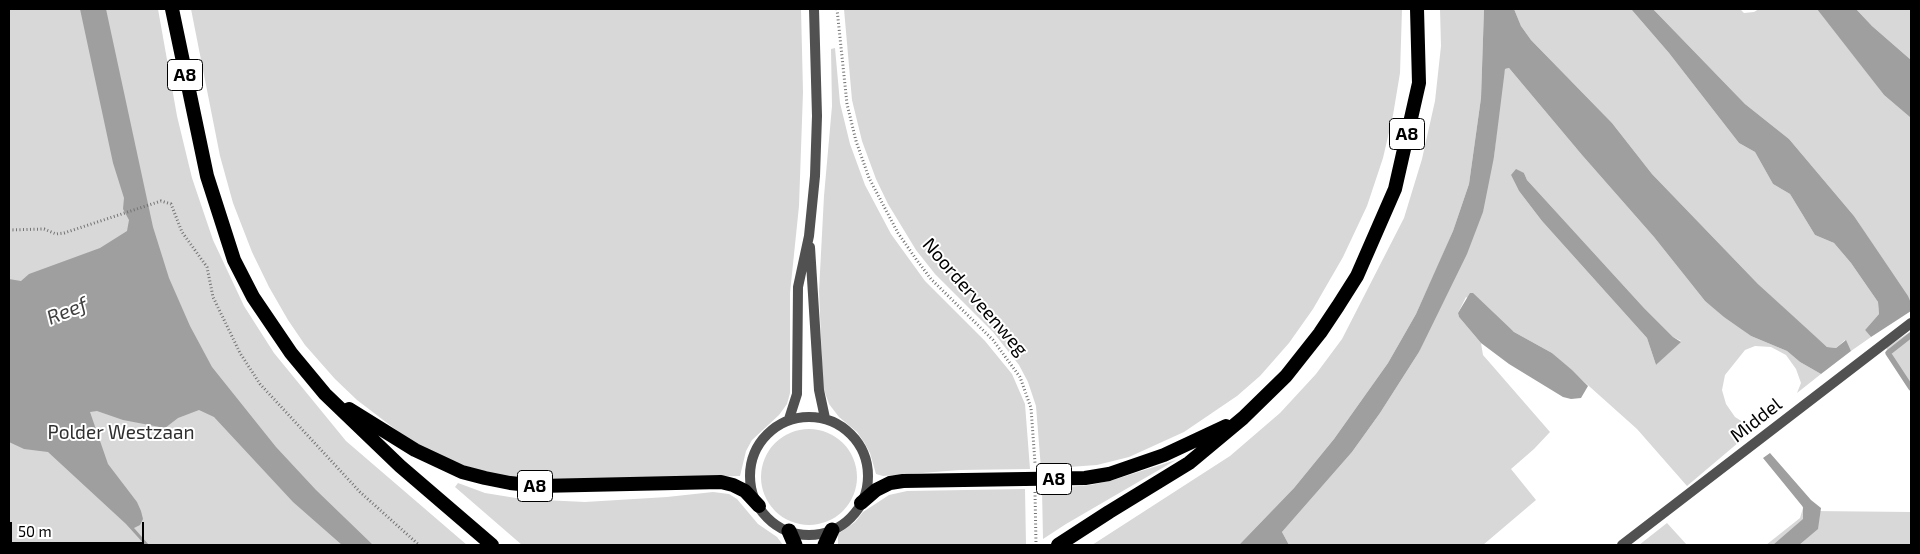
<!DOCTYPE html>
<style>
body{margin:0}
#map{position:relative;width:1920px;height:554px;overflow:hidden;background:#fff;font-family:"Exo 2",sans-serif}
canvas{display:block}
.frame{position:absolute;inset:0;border:10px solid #000;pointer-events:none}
.scale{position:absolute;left:10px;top:522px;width:134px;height:22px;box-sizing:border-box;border:2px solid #000;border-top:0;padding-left:6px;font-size:15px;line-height:18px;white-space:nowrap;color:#000;-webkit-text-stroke:4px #fff;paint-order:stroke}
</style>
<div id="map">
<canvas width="1920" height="554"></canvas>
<div class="frame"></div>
<div class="scale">50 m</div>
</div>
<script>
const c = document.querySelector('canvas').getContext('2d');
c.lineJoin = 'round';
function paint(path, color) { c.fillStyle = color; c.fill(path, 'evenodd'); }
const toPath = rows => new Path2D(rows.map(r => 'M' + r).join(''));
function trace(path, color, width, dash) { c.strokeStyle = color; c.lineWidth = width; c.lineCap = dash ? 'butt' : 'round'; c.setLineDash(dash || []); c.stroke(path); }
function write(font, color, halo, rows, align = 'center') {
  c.font = font + ' "Exo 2",sans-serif'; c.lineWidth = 4; c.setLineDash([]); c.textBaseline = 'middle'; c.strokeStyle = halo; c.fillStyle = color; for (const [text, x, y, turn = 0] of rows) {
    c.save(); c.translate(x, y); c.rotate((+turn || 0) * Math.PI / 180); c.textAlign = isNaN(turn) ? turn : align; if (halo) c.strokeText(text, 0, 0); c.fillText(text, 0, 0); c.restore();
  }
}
const green = toPath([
 [9,9,158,9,177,116,192,178,213,240,244,306,274,353,346,441,467,545,9,545],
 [191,9,801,9,803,92,799,206,790,293,790,393,787,404,779,415,752,440,746,451,740,476,547,481,515,478,477,470,441,457,412,442,357,400,335,379,305,345,288,320,269,287,252,252,233,203,220,156],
 [844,9,1402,9,1400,73,1393,115,1383,158,1367,206,1343,257,1313,309,1289,343,1260,376,1237,396,1184,432,1129,457,1097,465,1041,469,1036,406,1028,382,1019,365,993,332,935,274,916,250,888,204,876,179,862,141,852,100],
 [1440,9,1484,9,1481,98,1469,184,1453,231,1437,268,1416,314,1388,363,1334,439,1294,488,1239,545,1092,545,1230,456,1280,413,1316,374,1342,339,1404,218,1422,159,1435,101,1441,46],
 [1514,9,1631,9,1669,53,1739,143,1755,152,1773,184,1790,194,1815,235,1834,243,1851,263,1878,302,1879,314,1865,330,1871,337,1851,351,1845,340,1836,348,1827,347,1804,327,1758,284,1652,174,1612,123,1531,40,1521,26],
 [1653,9,1740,9,1744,13,1754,12,1759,9,1817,9,1821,13,1884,95,1911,118,1911,303,1854,216,1789,139,1745,104],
 [1856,9,1911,9,1911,60,1872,26],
 [835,48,840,103,850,144,865,185,891,234,925,281,985,341,1012,374,1025,404,1030,469,960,470,883,476,876,474,870,453,864,442,857,432,839,417,829,404,823,387,819,291,824,196,832,106,831,49],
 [1509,68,1582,155,1654,237,1705,301,1751,336,1787,351,1800,362,1821,374,1797,393,1801,383,1796,369,1786,355,1771,347,1755,346,1745,350,1725,375,1722,390,1726,404,1735,417,1746,424,1758,426,1687,486,1637,429,1552,353,1514,332,1499,320,1466,297,1458,313,1459,317,1481,343,1483,355,1550,432,1534,449,1511,469,1536,500,1483,545,1289,545,1282,532,1352,452,1380,413,1419,352,1494,157,1502,81,1505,69],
 [1524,173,1527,180,1644,308,1673,337,1681,341,1656,365,1647,338,1542,221,1519,191,1511,175],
 [1911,331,1911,386,1886,348],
 '761 477a48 48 0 1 1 96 0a48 48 0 1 1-96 0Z',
 [1176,460,1066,524,1043,539,1042,489,1091,485,1113,480],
 [458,483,485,493,522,499,585,502,667,497,713,492,729,494,737,499,758,524,777,537,783,545,522,545,455,487],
 [1025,489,1026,545,838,545,838,534,855,522,863,512,889,495,907,491],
 [1800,499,1811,511,1911,512,1911,545,1766,545,1800,518,1803,508],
 [1667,523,1687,545,1639,545]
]);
const water = toPath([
 [80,9,106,9,153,227,169,278,190,326,212,367,276,447,316,490,373,545,342,545,293,502,214,417,199,410,178,418,165,428,123,420,97,411,90,412,108,464,137,502,141,511,143,519,140,525,134,528,149,545,145,545,126,524,48,452,24,449,9,442,9,279,21,281,29,274,100,248,127,231,129,220,123,209,124,198,113,163],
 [1484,9,1514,9,1521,26,1531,40,1612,123,1652,174,1758,284,1827,347,1836,348,1846,340,1851,351,1821,374,1800,362,1787,351,1751,336,1724,317,1705,301,1654,237,1582,155,1509,68,1505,69,1494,157,1483,212,1467,254,1419,352,1380,413,1352,452,1282,532,1289,545,1239,545,1294,488,1334,439,1388,363,1416,314,1453,231,1469,184,1481,98],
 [1631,9,1653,9,1745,104,1789,139,1854,216,1908,296,1911,303,1911,311,1871,337,1865,330,1879,314,1878,302,1851,263,1834,243,1815,235,1790,194,1773,184,1755,152,1739,143,1669,53],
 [1817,9,1856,9,1872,26,1911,60,1911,118,1884,95],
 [1516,169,1524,173,1527,180,1644,308,1673,337,1681,342,1656,365,1647,338,1542,221,1519,191,1511,175],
 [1470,293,1473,293,1514,332,1552,353,1572,370,1588,386,1581,398,1571,399,1563,397,1509,364,1481,343,1459,317,1458,313],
 [1770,453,1811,500,1821,508,1818,529,1799,545,1773,545,1803,519,1803,507,1763,458]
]);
const stream = toPath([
 [1911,335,1888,353,1911,388]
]);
const path = toPath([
 [837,9,847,104,856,141,869,178,898,233,916,259,931,279,993,340,1020,377,1031,408,1035,463],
 [9,230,44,229,56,234,64,233,161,201,171,204,182,232,207,267,213,297,240,353,260,384,360,492,419,545],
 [1035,492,1036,544]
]);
const minor = toPath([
 [1622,545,1911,323]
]);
const tertiary = toPath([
 [810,247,819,390,825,418],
 '750 476a59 59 0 1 1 118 0a59 59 0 1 1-118 0Z',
 [789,419,797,394,798,287,809,236,815,176,817,116,814,9]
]);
const trunk = toPath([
 [172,9,207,176,234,260,253,297,291,353,325,394,400,466,492,545],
 [349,409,415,450,462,472,485,478,510,483,539,486,721,482,733,485,745,491,759,506],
 [861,503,876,490,890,483,903,481,1085,478,1109,474,1164,455,1226,426],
 [1058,545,1109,512,1189,463,1243,418,1286,376,1320,333,1338,306,1357,276,1395,189,1419,83,1417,9]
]);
const motorway = toPath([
 [789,531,795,545],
 [825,545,832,530]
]);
const shields = [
 [185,75,35],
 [1407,134,35],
 [1054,479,35],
 [535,486,35]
];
const shieldNames = [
 ["A8",185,75],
 ["A8",1407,134],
 ["A8",1054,479],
 ["A8",535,486]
];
const streetNames = [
 ["Noorderveenweg",975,297,49],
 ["Middel",1756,420,-38]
];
const parkNames = [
 ["Polder Westzaan",121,433]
];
const waterNames = [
 ["Reef",67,311,-22]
];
paint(green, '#d8d8d8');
paint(water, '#9f9f9f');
trace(stream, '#9f9f9f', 5.5);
trace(path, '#737373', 3, [1, 2.5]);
trace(minor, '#515151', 10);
trace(tertiary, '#515151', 10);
trace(trunk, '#000', 14);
trace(motorway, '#000', 15);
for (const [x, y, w] of shields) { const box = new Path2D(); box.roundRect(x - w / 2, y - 15.5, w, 31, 4); c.fillStyle = '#fff'; c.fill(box); trace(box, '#000', 1); }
write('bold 18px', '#000', null, shieldNames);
write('19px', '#000', '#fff', streetNames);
write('19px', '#2f2f2f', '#fff', parkNames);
write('italic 20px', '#404040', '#fff', waterNames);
</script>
